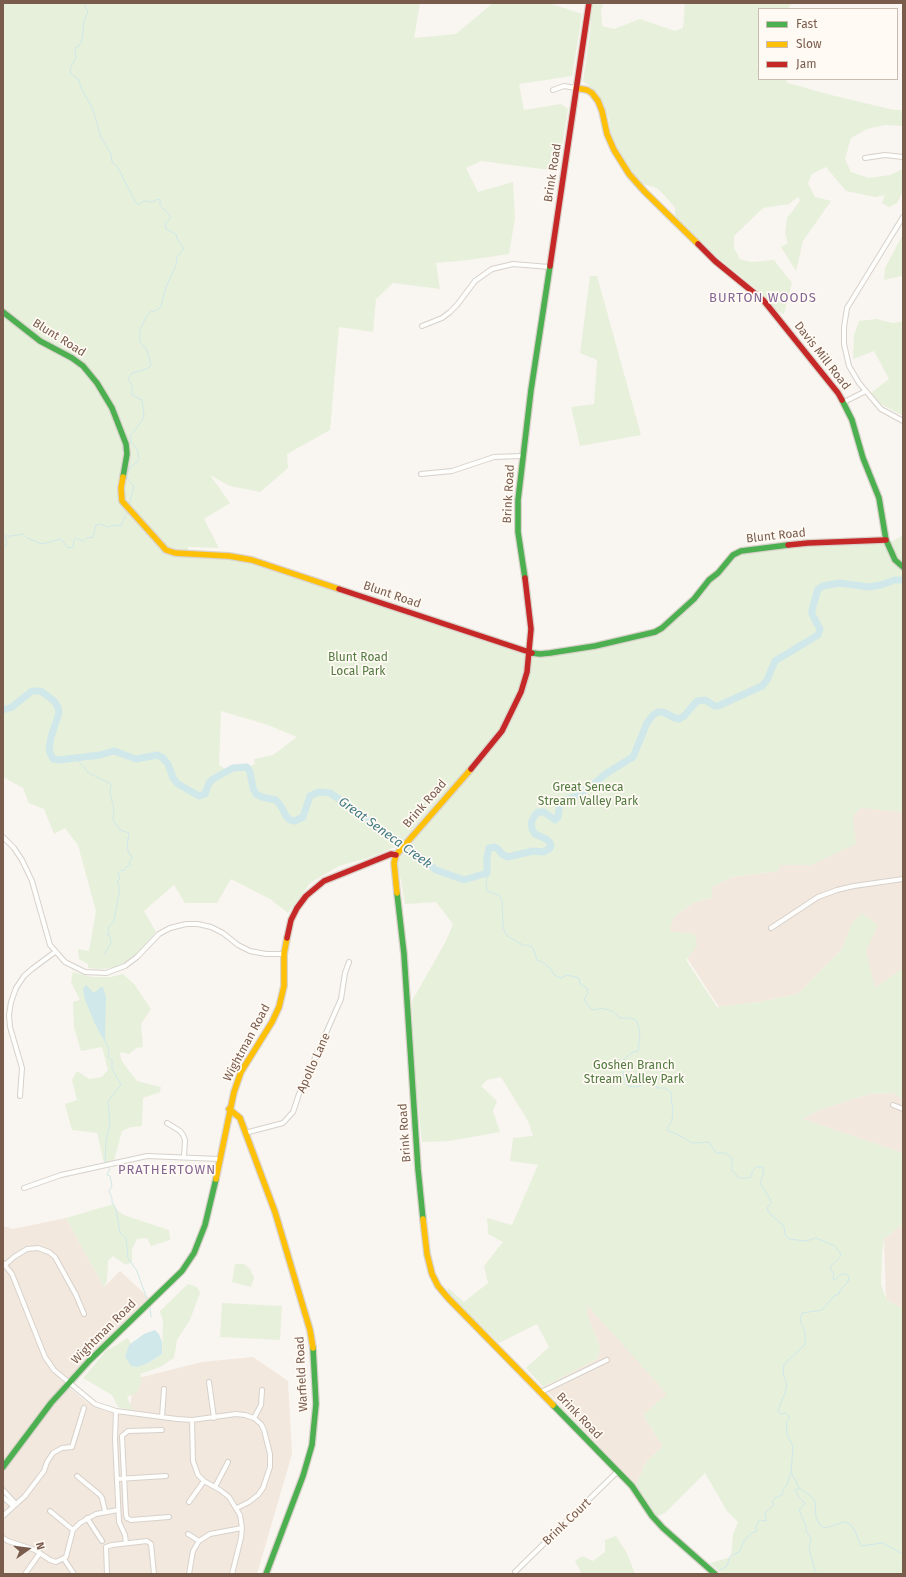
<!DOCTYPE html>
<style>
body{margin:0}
#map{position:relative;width:906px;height:1577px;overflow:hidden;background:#f9f5f0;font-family:"Fira Sans",sans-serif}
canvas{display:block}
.frame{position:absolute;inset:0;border:4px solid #7a5c4d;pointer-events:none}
.legend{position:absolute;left:758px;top:8px;width:140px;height:72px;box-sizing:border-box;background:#fffaf3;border:1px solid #cabbb1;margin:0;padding:5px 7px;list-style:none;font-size:12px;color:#7a5c4d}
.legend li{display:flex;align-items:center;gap:8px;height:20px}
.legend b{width:20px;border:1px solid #cabbb1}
.north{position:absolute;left:8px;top:1529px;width:40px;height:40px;-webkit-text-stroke:3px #fffaf3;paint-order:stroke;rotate:76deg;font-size:11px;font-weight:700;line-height:16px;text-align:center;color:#7a5c4d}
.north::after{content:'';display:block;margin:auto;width:14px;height:18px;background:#7a5c4d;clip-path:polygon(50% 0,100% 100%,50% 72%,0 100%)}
</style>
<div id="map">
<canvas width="906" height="1577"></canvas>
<div class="frame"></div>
<ul class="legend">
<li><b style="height:5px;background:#4caf50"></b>Fast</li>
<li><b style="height:5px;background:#ffc107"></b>Slow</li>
<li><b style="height:5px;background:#c62828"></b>Jam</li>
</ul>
<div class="north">N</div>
</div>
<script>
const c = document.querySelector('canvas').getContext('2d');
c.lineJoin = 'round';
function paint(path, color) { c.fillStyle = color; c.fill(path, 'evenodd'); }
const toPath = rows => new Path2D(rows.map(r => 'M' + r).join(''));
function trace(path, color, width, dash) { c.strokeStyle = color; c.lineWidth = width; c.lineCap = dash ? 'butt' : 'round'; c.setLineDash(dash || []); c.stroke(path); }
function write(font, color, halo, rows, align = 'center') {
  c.font = font + ' "Fira Sans",sans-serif'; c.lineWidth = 3.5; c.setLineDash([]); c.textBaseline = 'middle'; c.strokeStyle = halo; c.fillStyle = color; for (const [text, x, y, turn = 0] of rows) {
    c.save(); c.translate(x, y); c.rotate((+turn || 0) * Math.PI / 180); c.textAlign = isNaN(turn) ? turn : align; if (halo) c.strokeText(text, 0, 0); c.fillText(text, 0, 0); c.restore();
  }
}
const residential = toPath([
 [861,807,903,812,903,969,875,988,842,949,798,994,759,1002,719,1007,670,932,673,918,694,902,712,898,712,887,732,877,778,871,780,865,811,865],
 [894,1093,903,1099,903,1153,802,1119,819,1110,869,1094],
 [66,1218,104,1287,120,1271,149,1298,84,1361,47,1402,3,1462,3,1226,13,1229],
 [903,1224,903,1309,886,1299,884,1239],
 [586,1304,750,1337,643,1415,663,1446,646,1462,636,1485,543,1387,597,1359,600,1347,588,1317],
 [253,1357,288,1381,292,1454,257,1574,3,1574,3,1472,54,1405,70,1388,88,1403,106,1411,129,1415,134,1379,202,1362]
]);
const green = toPath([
 [3,3,420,3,414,38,456,34,493,3,549,3,582,14,572,76,519,84,524,110,561,104,568,109,558,171,481,161,466,168,478,192,513,182,515,218,509,254,468,260,436,263,440,289,393,283,376,299,373,332,339,327,330,430,287,454,288,468,260,492,230,486,210,475,230,503,204,519,219,548,188,547,187,556,234,560,252,564,531,655,658,633,679,617,733,558,743,553,784,546,893,541,903,535,903,812,861,808,853,816,856,844,811,865,780,865,778,871,732,877,712,887,712,898,694,902,673,918,670,931,695,934,697,946,686,960,717,1007,759,1002,798,994,842,949,852,923,862,913,878,925,866,951,875,988,902,969,903,967,903,1099,893,1093,869,1094,819,1110,802,1119,903,1153,903,1224,884,1239,882,1254,881,1284,886,1299,903,1309,903,1574,722,1574,710,1563,731,1557,733,1534,738,1522,727,1511,705,1473,665,1513,657,1516,636,1485,646,1462,663,1446,643,1415,667,1394,587,1305,588,1317,600,1347,597,1359,543,1387,526,1368,549,1347,537,1324,499,1343,450,1298,447,1287,464,1302,488,1283,484,1266,503,1242,488,1234,487,1218,512,1225,538,1165,510,1161,513,1138,533,1136,528,1121,501,1077,487,1080,481,1086,497,1101,493,1111,500,1132,449,1141,422,1142,414,1063,412,1001,446,941,453,924,436,902,405,904,401,880,396,866,398,859,401,858,397,855,409,845,441,797,398,846,368,858,339,866,310,883,288,913,270,899,231,879,217,903,185,903,174,885,144,911,156,932,132,959,113,968,98,969,88,968,88,964,79,959,78,949,89,951,96,911,78,845,65,828,54,834,44,809,29,803,23,788,3,777],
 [221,711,268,725,297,737,273,755,254,759,255,764,247,767,225,769,219,765],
 [592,3,603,3,601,11,602,26,614,29,640,19,675,31,683,28,685,3,792,3,788,9,759,9,759,59,757,65,759,69,759,79,785,79,788,83,831,95,894,110,903,110,903,126,885,125,867,129,851,138,845,159,851,172,869,178,890,175,903,169,903,191,897,203,889,207,882,203,885,195,875,197,846,191,826,167,812,174,808,183,815,197,831,201,803,241,796,271,781,247,788,243,785,234,787,218,800,201,798,197,789,204,763,208,734,236,734,248,740,259,751,262,774,260,792,283,784,314,777,311,760,292,708,250,675,217,675,208,666,197,657,188,643,184,629,168,611,138,609,120,598,93,583,81,590,33],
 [903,234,903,277,902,276,884,280,885,268],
 [590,276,597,276,641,435,580,446,571,407,594,404,597,360,580,353],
 [876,319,893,323,903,321,903,416,881,404,871,393,889,379,874,351,853,359,854,335,859,321],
 [73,972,92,977,111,977,123,974,134,984,151,1009,141,1024,143,1047,136,1048,129,1054,120,1052,121,1060,137,1081,161,1087,160,1092,143,1098,142,1126,131,1127,122,1131,114,1161,104,1163,97,1133,72,1130,65,1104,77,1100,72,1080,77,1071,89,1079,102,1077,108,1070,102,1047,81,1051,74,1027,73,1002,80,1000,71,982],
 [114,1204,116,1209,124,1215,169,1230,170,1240,151,1246,147,1238,137,1239,132,1249,132,1262,126,1265,113,1256,108,1261,107,1281,104,1287,66,1218],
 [235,1264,244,1264,250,1269,254,1278,251,1287,232,1282],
 [188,1284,197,1287,200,1293,190,1320,177,1340,174,1358,160,1367,140,1374,142,1381,137,1392,127,1397,133,1411,118,1407,112,1395,83,1378,107,1350,115,1346,127,1338,131,1343,125,1357,131,1366,137,1367,148,1363,162,1354,163,1321,160,1311],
 [222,1303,282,1306,280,1340,220,1337],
 [616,1536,627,1553,635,1574,582,1574,575,1561,582,1556,593,1561,605,1552,605,1540]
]);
const water = toPath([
 [86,985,93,992,95,992,101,987,103,987,106,997,105,1037,106,1044,95,1024,85,1000,83,989],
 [155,1330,159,1334,162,1342,162,1354,148,1363,137,1367,131,1366,125,1357,129,1345,144,1334]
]);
const stream = toPath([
 [86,3,85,7,88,11,84,21,82,40,79,46,75,48,76,57,71,67,70,73,78,79,82,90,92,107,101,137,111,154,112,162,117,166,135,201,138,205,144,201,152,202,158,199,160,200,160,205,170,216,170,219,165,224,166,229,176,234,177,239,183,247,183,250,177,257,176,265,166,287,161,306,158,310,150,312,146,317,140,330,140,342,147,350,151,365,150,367,143,370,132,373,128,379,132,385,132,395,142,400,144,416,142,421,130,436,131,442,137,449,139,459,136,463,130,467,127,476,128,480,134,486,129,505],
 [3,546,6,546,7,543,5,536,11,536,23,534,27,538,42,544,61,539,68,548,73,547,74,540,76,538,83,541,87,538,93,537,96,525,100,524,108,527,116,525,121,526,128,510],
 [75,758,85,768,87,772,111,784,110,792,114,810,113,820,120,830,129,833,127,846,129,854,133,857,129,862,131,865,126,867,124,871,121,870,118,873,120,879,117,881,120,888,114,921,108,928,109,932,107,935,110,936,111,943,104,954],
 [487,873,486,883,487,891,499,895,502,900,503,928,507,936,523,945,528,945,533,948,537,960,544,963,551,969,554,975,561,978,567,975,579,978,580,984,587,988,588,993,584,999,589,1007,594,1010,602,1008,612,1011,620,1018,630,1018,636,1020,638,1025,640,1034,638,1051,633,1052,623,1060,622,1068,624,1078,628,1086,637,1087,642,1085,644,1080,643,1073,646,1068,654,1068,661,1071,663,1075,655,1081,655,1085,657,1088,665,1088,672,1093,671,1100,673,1108,672,1121,668,1127,668,1131,677,1134,692,1143,709,1142,716,1153,726,1153,732,1158,732,1170,739,1178,750,1178,752,1175,752,1171,756,1167,762,1167,764,1171,760,1183,770,1199,771,1203,767,1208,769,1213,784,1226,785,1235,789,1239,806,1241,816,1238,835,1246,840,1253,841,1256,831,1266,831,1270,834,1274,833,1279,836,1279,841,1274,846,1274,849,1277,848,1282,840,1290,839,1294,834,1296,822,1310,802,1313,800,1320,805,1332,805,1345,784,1364,783,1374,787,1384,785,1393,778,1410,781,1414,786,1413,790,1418,786,1422,787,1433,793,1447,791,1472,799,1488,812,1497,815,1501,816,1518,820,1525,825,1528,844,1522,850,1524,855,1531,861,1546,883,1543,903,1554],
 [105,1162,106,1140,110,1124,108,1101,121,1085,112,1069,112,1060,108,1057,109,1049,106,1043],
 [107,1166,110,1169,107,1175,110,1176,112,1186,109,1191,112,1198,112,1202,116,1209,120,1233,126,1238,128,1258,137,1271,147,1299],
 [150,1307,151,1317],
 [799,1488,795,1490,798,1496,805,1503,799,1510,806,1526,806,1531,811,1539,809,1548,815,1571,817,1574],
 [720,1570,727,1566,730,1556,739,1552,745,1539,752,1533,757,1531,756,1527,759,1520,766,1521,765,1513,774,1505,772,1502,775,1498,782,1495,783,1490,787,1485,791,1472]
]);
const river = toPath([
 [3,710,12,707,32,691,41,691,54,701,58,707,59,713,51,737,49,750,53,759,59,760,75,758,100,755,114,751,136,759,157,755,163,758,168,764,173,778,178,784,199,796,205,794,209,783,213,779,233,768,247,767,250,772,253,788,256,794,262,797,276,800,282,808,286,816,290,820,295,821,303,817,310,796,319,792,330,793,357,811,384,833,401,842,436,870,464,880,487,873,487,857,489,848,494,847,498,849,502,854,508,857,533,851,543,852,549,849,551,846,550,843,546,839,535,834,532,829,531,823,535,815,538,812,544,812,555,820,558,817,560,802,576,796,589,788,607,773,633,757,647,723,653,715,658,712,663,712,675,718,679,719,684,716,697,701,705,700,715,706,718,706,762,686,767,680,775,661,818,635,820,629,812,614,812,610,818,589,823,586,839,583,869,587,881,585,895,580,903,580]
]);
const street = toPath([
 [553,90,564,86,576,88],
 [865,158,885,155,903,157],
 [903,217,847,308,844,327,844,344,849,366,859,383,881,409,903,421],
 [422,326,442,318,450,312,457,305,475,281,492,269,513,264,549,267],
 [844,402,866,391],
 [421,474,452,471,494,457,522,456],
 [3,837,14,848,22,860,32,881,50,945,65,962,85,972,106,973,125,966,137,957,159,934,170,928,186,924,198,924,211,927,223,933,238,945,250,951,266,954,284,954],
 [771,928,818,897,837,890,854,886,903,879],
 [20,1096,22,1068,10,1027,9,1015,11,1002,16,988,24,976,32,969,55,952],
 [893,1105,903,1109],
 [167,1123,180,1131,183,1135,185,1140,184,1157],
 [245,1133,283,1123,293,1112,299,1094,341,999,345,973,349,962],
 [24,1188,61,1175,147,1156,219,1159],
 [3,1263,12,1274,45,1357,54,1370,95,1404,116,1411,177,1419,192,1420,236,1414,245,1415,254,1418,261,1424,264,1430,270,1454,270,1467,263,1488,258,1495,249,1502,237,1508],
 [5,1265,14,1257,27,1249,38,1248,49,1252,55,1257,76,1295,84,1314],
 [209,1382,214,1418],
 [541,1392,607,1360],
 [116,1411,115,1439,119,1522,125,1535,126,1543],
 [162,1417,164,1389],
 [254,1418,261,1405,262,1390],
 [192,1420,193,1461,198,1475,204,1481,220,1490,229,1497,240,1515,242,1528,241,1538,232,1574],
 [162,1430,128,1431,122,1436,126,1515,127,1518,131,1520,169,1517],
 [77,1476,100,1495,102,1498,105,1511],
 [117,1479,166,1476],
 [215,1487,228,1462],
 [3,1490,16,1504],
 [3,1497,13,1506],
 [189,1502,204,1481],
 [50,1511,73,1530],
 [3,1516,25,1496,44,1471,47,1462,53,1453,62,1448,72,1447,84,1408],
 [87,1518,102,1541],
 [188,1534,199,1541],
 [3,1538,8,1541,35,1550,50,1560,56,1562,66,1557,73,1530,80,1523,96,1514,118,1510],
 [64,1559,74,1574],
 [515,1572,618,1471],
 [25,1574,40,1553],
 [107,1574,106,1547,112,1545,147,1541,151,1544,154,1574],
 [189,1574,193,1551,199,1541,210,1534,242,1528]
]);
const fast = toPath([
 [3,312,40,341,72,358,83,366,97,383,112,408,126,444,127,454,123,477],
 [842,400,852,420,863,458,879,498,886,540,895,560,903,567],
 [525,578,518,532,518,500,531,390,550,266],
 [532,653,540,654,550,653,595,646,655,632,662,628,694,599,709,580,718,573,733,555,741,551,788,545],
 [397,893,404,954,418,1169,423,1219],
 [553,1405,632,1486,652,1516,663,1528,715,1574],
 [3,1467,51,1403,89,1361,182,1271,194,1253,205,1225,216,1179],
 [266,1574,303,1476,312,1445,316,1404,313,1348]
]);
const slow = toPath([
 [576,88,587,90,592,93,598,101,602,111,607,134,614,150,629,174,644,191,698,244],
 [123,477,121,488,122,501,166,550,175,553,229,556,252,560,339,589],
 [397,893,394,863,396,855,471,769],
 [229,1109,240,1118,275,1212,310,1330,313,1348],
 [216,1179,234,1092,241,1072,272,1022,279,1007,284,986,284,954,287,938],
 [423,1219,427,1254,432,1274,438,1286,448,1298,553,1405]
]);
const jam = toPath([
 [698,244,715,261,764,301,838,393,842,400],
 [550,266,589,3],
 [788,545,808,543,886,540],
 [339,589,532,653],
 [471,769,502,731,521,692,527,672,531,629,525,578],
 [287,938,291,920,297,908,306,896,324,881,391,854,396,855]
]);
const streetNames = [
 ["Brink Road",553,173,-81],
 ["Blunt Road",59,338,32],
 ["Davis Mill Road",822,356,52],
 ["Brink Road",509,494,-87],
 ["Blunt Road",776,536,-6],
 ["Blunt Road",392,595,19],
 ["Brink Road",425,804,-49],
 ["Wightman Road",247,1043,-62],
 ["Apollo Lane",314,1063,-66],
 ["Brink Road",405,1133,-94],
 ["Wightman Road",104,1332,-45],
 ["Warfield Road",302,1374,-93],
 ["Brink Road",579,1416,46],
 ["Brink Court",567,1522,-44]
];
const parkNames = [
 ["Blunt Road",358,658],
 ["Local Park",358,672],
 ["Great Seneca",588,788],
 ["Stream Valley Park",588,802],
 ["Goshen Branch",634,1066],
 ["Stream Valley Park",634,1080]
];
const neighbourhoodNames = [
 ["BURTON WOODS",763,298],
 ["PRATHERTOWN",167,1170]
];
const waterNames = [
 ["Great Seneca Creek",385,833,36]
];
paint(residential, '#f2e8de');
paint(green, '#e7f0db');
paint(water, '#d0e8ea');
trace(stream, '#d0e8ea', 1);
trace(river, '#d0e8ea', 7);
trace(street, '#d7d1cb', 6);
trace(fast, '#d9d2cb', 8);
trace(slow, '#d9d2cb', 8);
trace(jam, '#d9d2cb', 8);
trace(street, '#fefefd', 4);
trace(fast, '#4caf50', 5.5);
trace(slow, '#ffc107', 5.5);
trace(jam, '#c62828', 5.5);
write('12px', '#7a5c4d', '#fffaf3', streetNames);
write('12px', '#537a41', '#fffaf3', parkNames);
c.letterSpacing = '1px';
write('13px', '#846695', '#fffaf3', neighbourhoodNames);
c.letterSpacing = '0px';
write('italic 13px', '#437c86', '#fffaf3', waterNames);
</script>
